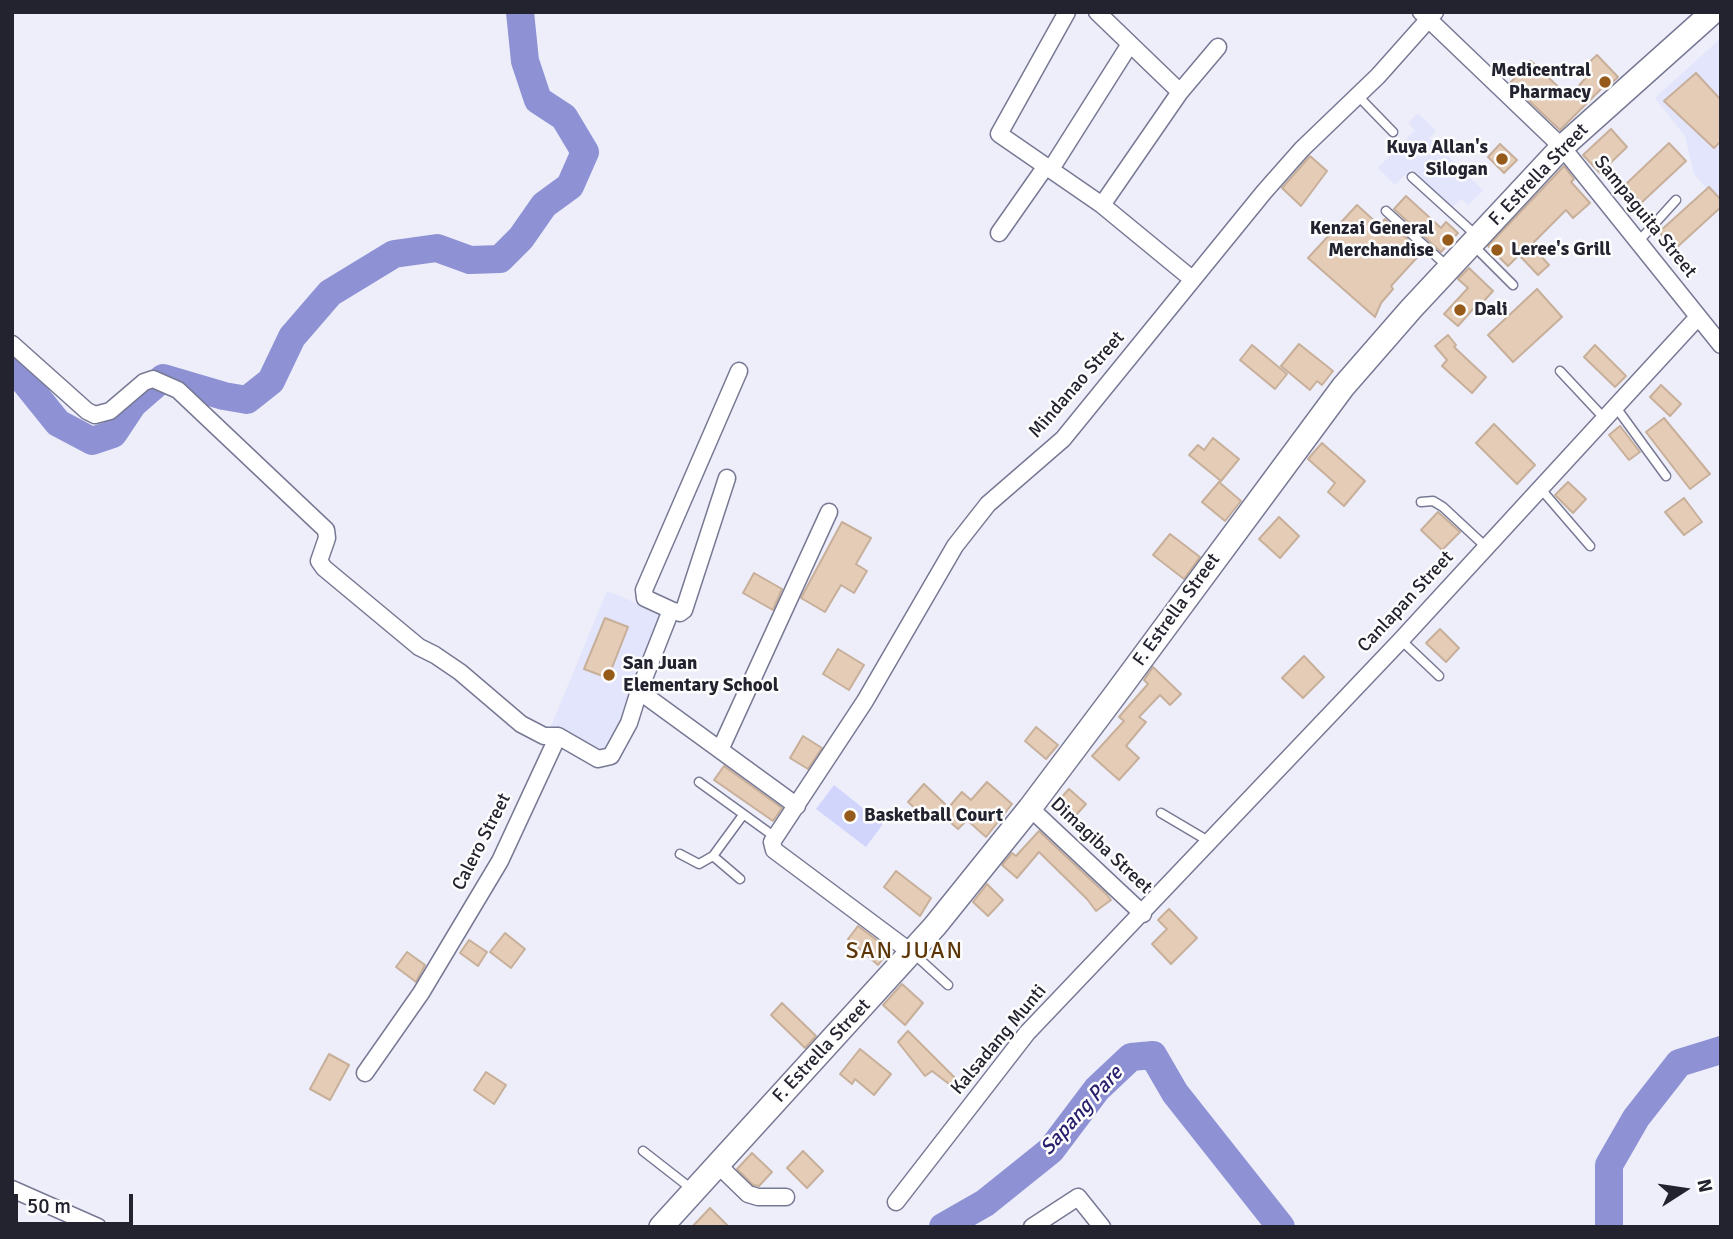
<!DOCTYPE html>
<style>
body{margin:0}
#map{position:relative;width:1733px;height:1239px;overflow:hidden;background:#edeefa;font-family:Signika,sans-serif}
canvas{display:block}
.frame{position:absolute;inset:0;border:14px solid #22232e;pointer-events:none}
.north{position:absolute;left:1649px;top:1155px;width:70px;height:70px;-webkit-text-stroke:5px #fdfdfd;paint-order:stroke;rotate:78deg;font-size:19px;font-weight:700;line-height:28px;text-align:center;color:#22232e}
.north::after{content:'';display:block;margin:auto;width:24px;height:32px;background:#22232e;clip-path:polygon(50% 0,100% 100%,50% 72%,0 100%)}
.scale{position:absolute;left:14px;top:1194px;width:119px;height:32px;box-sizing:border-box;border:4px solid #22232e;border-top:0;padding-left:9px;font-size:21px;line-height:24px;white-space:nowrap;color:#22232e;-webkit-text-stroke:5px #fdfdfd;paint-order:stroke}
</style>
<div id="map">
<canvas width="1733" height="1239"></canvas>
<div class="frame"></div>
<div class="north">N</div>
<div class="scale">50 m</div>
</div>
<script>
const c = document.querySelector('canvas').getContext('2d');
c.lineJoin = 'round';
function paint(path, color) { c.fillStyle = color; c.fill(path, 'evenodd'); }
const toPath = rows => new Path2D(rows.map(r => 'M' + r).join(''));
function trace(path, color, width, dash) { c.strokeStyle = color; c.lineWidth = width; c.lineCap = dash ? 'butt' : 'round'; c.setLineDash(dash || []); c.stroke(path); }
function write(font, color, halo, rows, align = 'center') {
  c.font = font + ' Signika,sans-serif'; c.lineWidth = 5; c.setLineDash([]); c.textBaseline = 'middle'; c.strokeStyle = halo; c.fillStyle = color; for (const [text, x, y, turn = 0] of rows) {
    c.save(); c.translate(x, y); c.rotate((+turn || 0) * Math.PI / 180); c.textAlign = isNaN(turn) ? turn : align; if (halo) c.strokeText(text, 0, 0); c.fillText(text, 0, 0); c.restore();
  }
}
const built = toPath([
 [1721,38,1721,204,1694,174,1685,136,1655,98],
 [1418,113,1436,131,1429,138,1483,190,1468,205,1461,199,1451,209,1411,169,1395,185,1378,168,1415,130,1408,123],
 [607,591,672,618,606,754,549,731]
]);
const green = toPath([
 [834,785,883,824,866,847,816,809]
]);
const river = toPath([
 [12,366,58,423,92,441,113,434,133,404,163,378,224,396,247,400,271,381,292,337,330,293,394,254,437,248,470,260,500,259,521,238,544,205,570,186,585,152,564,117,538,100,525,61,520,12],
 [943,1227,985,1203,1051,1150,1097,1089,1131,1057,1153,1055,1175,1093,1281,1227],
 [1609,1227,1609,1165,1636,1118,1679,1063,1721,1050]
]);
const building = toPath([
 [1597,55,1618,77,1605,89,1603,87,1560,130,1510,83,1531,61,1569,97,1590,73,1584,67,1597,55],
 [1696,73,1721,100,1721,141,1714,148,1664,101,1696,73],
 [1611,129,1627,147,1600,173,1583,155,1611,129],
 [1669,143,1686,161,1641,203,1625,185,1669,143],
 [1500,144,1517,160,1504,173,1488,157,1500,144],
 [1310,156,1327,171,1301,206,1282,188,1310,156],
 [1564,166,1574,179,1571,182,1590,203,1573,218,1566,210,1531,245,1549,265,1538,275,1519,255,1508,266,1488,246,1564,166],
 [1709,187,1721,200,1721,207,1675,249,1659,232,1709,187],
 [1406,196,1441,228,1446,222,1458,233,1441,252,1394,209,1406,196],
 [1357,205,1379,225,1385,219,1422,252,1391,286,1393,289,1381,303,1375,317,1308,258,1357,205],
 [1469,268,1493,291,1483,302,1481,300,1458,326,1444,314,1468,288,1458,279,1469,268],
 [1537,289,1562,317,1513,362,1488,335,1537,289],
 [1448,335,1456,345,1454,347,1486,377,1472,393,1442,366,1447,360,1435,346,1448,335],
 [1299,344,1333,371,1322,385,1317,381,1310,390,1281,366,1299,344],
 [1252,345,1287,374,1275,389,1240,360,1252,345],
 [1595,345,1626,376,1615,387,1584,357,1595,345],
 [1661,385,1681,404,1670,416,1650,397,1661,385],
 [1664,418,1710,474,1690,489,1646,432,1664,418],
 [1494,424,1535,465,1517,484,1476,443,1494,424],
 [1620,426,1640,452,1629,460,1609,435,1620,426],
 [1213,438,1239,459,1221,481,1189,455,1198,445,1204,450,1213,438],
 [1322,443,1365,481,1344,506,1328,492,1335,483,1308,459,1322,443],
 [1219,482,1241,501,1225,521,1202,502,1219,482],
 [1568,482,1586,499,1573,513,1555,495,1568,482],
 [1684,498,1702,522,1684,535,1665,512,1684,498],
 [1438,512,1460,532,1442,550,1421,530,1438,512],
 [1279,517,1299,536,1280,558,1259,539,1279,517],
 [842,522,871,538,856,564,867,571,854,593,841,585,825,612,801,598,842,522],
 [1170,534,1200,557,1184,579,1153,555,1170,534],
 [754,573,782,589,773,610,743,593,754,573],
 [605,618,628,627,608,678,584,669,605,618],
 [1440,629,1459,648,1446,662,1426,643,1440,629],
 [838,649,864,665,849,690,823,674,838,649],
 [1304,656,1324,677,1303,698,1282,678,1304,656],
 [1153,667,1181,694,1170,705,1160,695,1139,717,1146,722,1126,746,1139,758,1119,780,1092,756,1124,721,1119,717,1148,684,1144,680,1153,667],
 [1036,727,1058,745,1046,759,1025,741,1036,727],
 [803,736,822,748,808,769,790,758,803,736],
 [724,766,782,808,773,821,714,780,724,766],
 [987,782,1012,804,986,837,967,820,958,829,942,815,962,792,971,800,987,782],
 [924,784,945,804,929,821,908,802,924,784],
 [1069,789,1086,804,1076,815,1059,800,1069,789],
 [1039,831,1107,895,1111,900,1096,911,1087,899,1039,852,1017,878,1002,865,1012,853,1016,856,1039,831],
 [896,871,931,898,920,916,884,887,896,871],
 [987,884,1003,900,988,916,973,902,987,884],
 [1169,909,1197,938,1171,964,1152,944,1167,929,1158,920,1169,909],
 [858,926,890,950,878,965,848,939,858,926],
 [505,933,525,949,511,968,490,952,505,933],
 [469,940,487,952,478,966,460,953,469,940],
 [407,952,425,965,416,982,396,967,407,952],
 [902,984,923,1003,905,1025,883,1005,902,984],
 [782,1003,816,1036,805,1048,771,1015,782,1003],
 [908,1031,958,1081,953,1087,932,1071,925,1076,898,1042,908,1031],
 [860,1049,891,1074,874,1095,855,1079,852,1084,840,1074,860,1049],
 [329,1054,349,1065,330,1100,310,1089,329,1054],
 [486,1072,506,1085,494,1104,474,1090,486,1072],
 [803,1151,823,1171,807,1188,787,1168,803,1151],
 [752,1153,772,1172,759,1186,753,1185,737,1169,752,1153],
 [710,1208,729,1227,692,1227,710,1208]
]);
const service = toPath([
 [1358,96,1393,132],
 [1412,177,1477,236],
 [1386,211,1447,266],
 [1638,242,1676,200],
 [1474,246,1513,285],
 [1560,371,1604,418],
 [1615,406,1666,476],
 [1540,488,1590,546],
 [1421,502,1433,501,1443,507,1486,547],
 [1401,640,1439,676],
 [699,782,775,837],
 [1161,813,1210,842],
 [680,854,699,864,713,856],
 [740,879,713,856,743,815],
 [914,954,948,985],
 [643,1151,693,1190]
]);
const minor = toPath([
 [1067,12,999,134,1102,205,1192,279],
 [1097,12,1180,92],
 [1421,12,1562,147,1721,345],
 [1051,169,1130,44],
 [1102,205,1180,92,1218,47],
 [999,233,1046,166],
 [12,344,87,411,95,415,110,411,144,382,153,379,178,390,326,530,327,538,319,561,324,568,419,647,435,655,460,672,521,724,544,736,558,736],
 [727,478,684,610,680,613,671,610,639,691,797,806],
 [671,610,645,598,644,590,739,371],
 [720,750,829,512],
 [1030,808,1143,914],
 [912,953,774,850,772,842,865,701,955,546,988,504,1063,439,1264,192,1302,149,1378,76,1435,12],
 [365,1073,421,993,500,861,558,736,598,759,611,756,629,723,639,691],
 [717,1164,748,1194,758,1197,786,1197],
 [12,1189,98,1227],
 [896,1202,1027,1033,1401,640,1698,317],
 [1032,1227,1078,1197,1102,1227]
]);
const secondary = toPath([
 [661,1227,935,926,1030,808,1115,695,1343,387,1411,309,1562,147,1713,12]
]);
const markers = [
 [1605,82,7,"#965b1b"],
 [1502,159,7,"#965b1b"],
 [1448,240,7,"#965b1b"],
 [1497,250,7,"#965b1b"],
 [1460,310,7,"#965b1b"],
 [609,675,7,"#965b1b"],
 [850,816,7,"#965b1b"]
];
const poiNames = [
 ["Medicentral",1591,71,"right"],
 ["Pharmacy",1591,93,"right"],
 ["Kuya Allan's",1488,148,"right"],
 ["Silogan",1488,170,"right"],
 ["Kenzai General",1434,229,"right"],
 ["Merchandise",1434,251,"right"],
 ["Leree's Grill",1511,250],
 ["Dali",1474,310],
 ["San Juan",623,664],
 ["Elementary School",623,686],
 ["Basketball Court",864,816]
];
const streetNames = [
 ["F. Estrella Street",1539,175,-46],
 ["Sampaguita Street",1645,217,51],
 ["Mindanao Street",1077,385,-49],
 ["Canlapan Street",1406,602,-47],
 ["F. Estrella Street",1177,610,-54],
 ["Calero Street",482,842,-63],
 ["Dimagiba Street",1101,846,43],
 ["Kalsadang Munti",999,1040,-50],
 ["F. Estrella Street",822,1051,-47]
];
const waterNames = [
 ["Sapang Pare",1082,1111,-48]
];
const quarterNames = [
 ["SAN JUAN",905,952]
];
paint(built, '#e2e5fb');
paint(green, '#d1d5fc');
trace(river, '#8e92d4', 28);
paint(building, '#e5ccb7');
trace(building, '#c7af9a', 2);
trace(service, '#777994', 11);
trace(minor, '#777994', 19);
trace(secondary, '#777994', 26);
trace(service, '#fff', 8);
trace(minor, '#fff', 16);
trace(secondary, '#fff', 23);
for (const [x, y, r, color] of markers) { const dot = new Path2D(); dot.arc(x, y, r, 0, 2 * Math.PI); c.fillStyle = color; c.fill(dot); trace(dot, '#fdfdfd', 2.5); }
write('bold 19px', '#22232e', '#fdfdfd', poiNames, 'left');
write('19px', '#22232e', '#fdfdfd', streetNames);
write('italic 21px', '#29216e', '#fdfdfd', waterNames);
c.letterSpacing = '2px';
write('23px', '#5d3607', '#fdfdfd', quarterNames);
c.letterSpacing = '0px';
</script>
